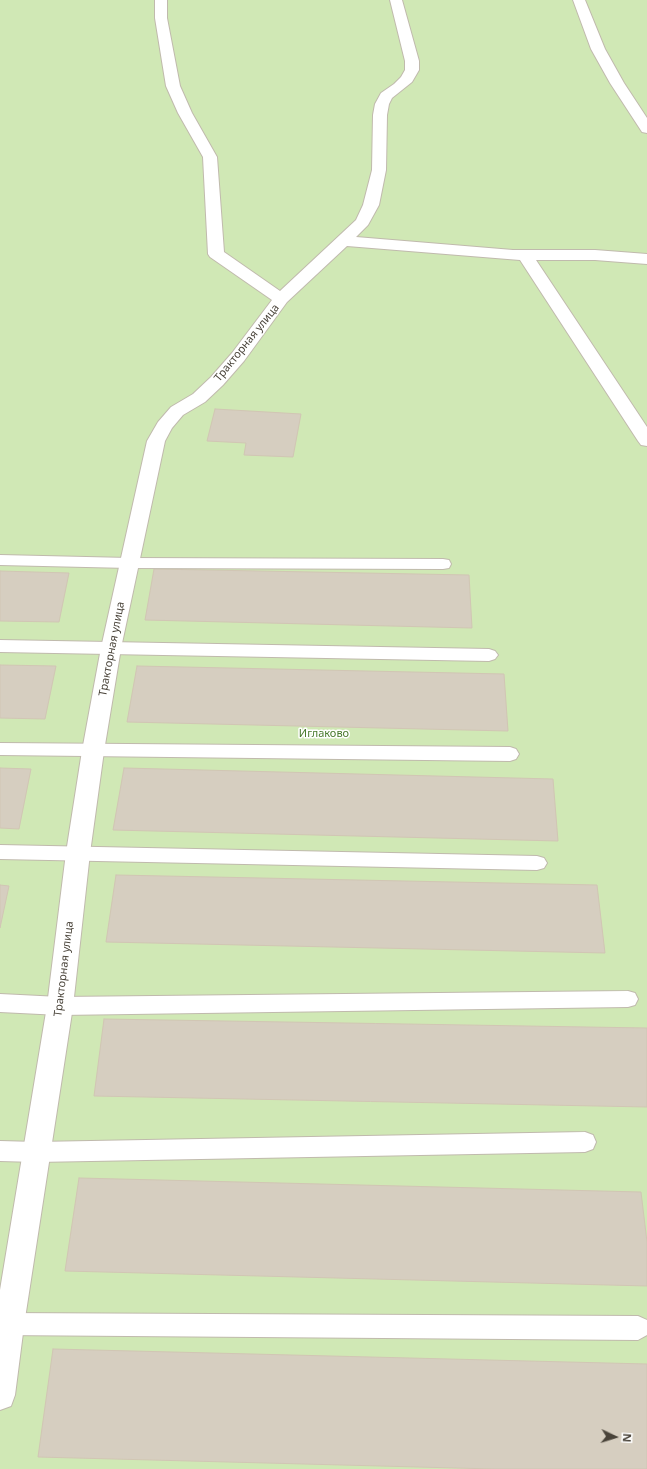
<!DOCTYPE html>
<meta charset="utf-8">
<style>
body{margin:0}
#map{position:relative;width:647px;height:1469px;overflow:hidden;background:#f5f2eb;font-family:"Noto Sans",sans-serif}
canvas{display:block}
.north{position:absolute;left:595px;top:1417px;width:40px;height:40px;-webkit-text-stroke:3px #fff;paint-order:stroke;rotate:94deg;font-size:11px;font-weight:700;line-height:16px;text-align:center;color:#494339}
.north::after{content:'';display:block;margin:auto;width:14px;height:18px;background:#494339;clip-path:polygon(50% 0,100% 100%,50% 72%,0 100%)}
</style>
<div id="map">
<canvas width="647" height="1469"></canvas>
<div class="north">N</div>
</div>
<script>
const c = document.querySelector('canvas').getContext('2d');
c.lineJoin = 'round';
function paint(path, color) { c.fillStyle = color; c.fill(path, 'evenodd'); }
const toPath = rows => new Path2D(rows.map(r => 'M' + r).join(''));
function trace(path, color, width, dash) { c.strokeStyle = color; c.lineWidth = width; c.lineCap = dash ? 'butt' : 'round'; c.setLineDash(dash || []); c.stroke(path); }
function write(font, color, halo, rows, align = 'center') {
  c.font = font + ' "Noto Sans",sans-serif'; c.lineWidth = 3; c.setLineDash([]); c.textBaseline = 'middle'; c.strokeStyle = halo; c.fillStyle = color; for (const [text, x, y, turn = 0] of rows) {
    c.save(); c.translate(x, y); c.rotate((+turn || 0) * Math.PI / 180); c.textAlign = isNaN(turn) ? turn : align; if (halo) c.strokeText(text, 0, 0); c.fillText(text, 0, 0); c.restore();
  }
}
const green = toPath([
 [0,0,647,0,647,1469,0,1469]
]);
const building = toPath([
 [215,409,301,414,293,457,244,455,246,443,207,441,215,409],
 [154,569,469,575,472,628,145,620,154,569],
 [0,571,69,573,59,622,0,621,0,571],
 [0,665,56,666,45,719,0,718,0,665],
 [137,666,504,674,508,731,127,722,137,666],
 [0,768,31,769,19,829,0,828,0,768],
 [124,768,553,779,558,841,113,830,124,768],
 [116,875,597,885,605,953,106,942,116,875],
 [0,885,9,886,0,928,0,885],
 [104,1019,647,1028,647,1107,94,1096,104,1019],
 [79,1178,641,1192,647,1242,647,1286,65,1271,79,1178],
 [53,1349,647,1364,647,1469,494,1469,38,1457,53,1349]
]);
const lane = toPath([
 [0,555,129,558,443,559,449,560,451,564,449,568,443,569,129,568,0,565,0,555],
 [0,640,489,649,495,651,498,655,495,659,489,661,0,652,0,640],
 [0,743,510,747,516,749,519,754,516,759,510,761,0,755,0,743],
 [0,845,537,856,544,858,547,863,544,868,537,870,0,859,0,845],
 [628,991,635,993,638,999,635,1005,628,1007,60,1015,0,1012,0,994,60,997,628,991],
 [585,1132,593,1135,596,1142,593,1149,585,1152,36,1162,0,1161,0,1141,36,1142,585,1132],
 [0,1313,638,1316,647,1320,647,1335,638,1340,0,1335,0,1313]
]);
const street = toPath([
 [155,0,167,0,167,18,180,86,192,113,217,157,224,252,280,291,356,220,363,205,372,170,373,115,375,104,381,93,394,84,401,77,405,70,405,61,390,0,402,0,419,61,419,70,412,82,392,98,389,104,387,115,386,170,379,205,368,225,356,237,513,250,595,250,647,254,647,264,595,260,536,260,647,427,647,446,641,445,638,441,520,260,347,246,287,302,244,361,223,385,205,402,183,415,172,428,165,441,121,648,104,751,90,853,73,1006,24,1325,15,1395,11,1406,0,1410,0,1290,47,1006,66,853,82,751,101,648,147,441,158,422,171,407,193,394,211,377,232,353,272,300,210,257,208,254,203,157,178,113,166,86,155,18,155,0],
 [573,0,585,0,605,49,624,83,647,118,647,133,642,132,610,83,591,49,573,0]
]);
const streetNames = [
 ["Тракторная улица",247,343,-51],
 ["Тракторная улица",112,649,-79],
 ["Тракторная улица",64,969,-83]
];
const parkNames = [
 ["Иглаково",324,734]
];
paint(green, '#d0e8b5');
paint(building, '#d6cec0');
trace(building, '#d1c6b4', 1);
trace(lane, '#c0baad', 2);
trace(street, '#c0baad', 2);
paint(lane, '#fff');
paint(street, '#fff');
write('11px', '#494339', '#fff', streetNames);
write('11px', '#487a2c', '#fff', parkNames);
</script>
